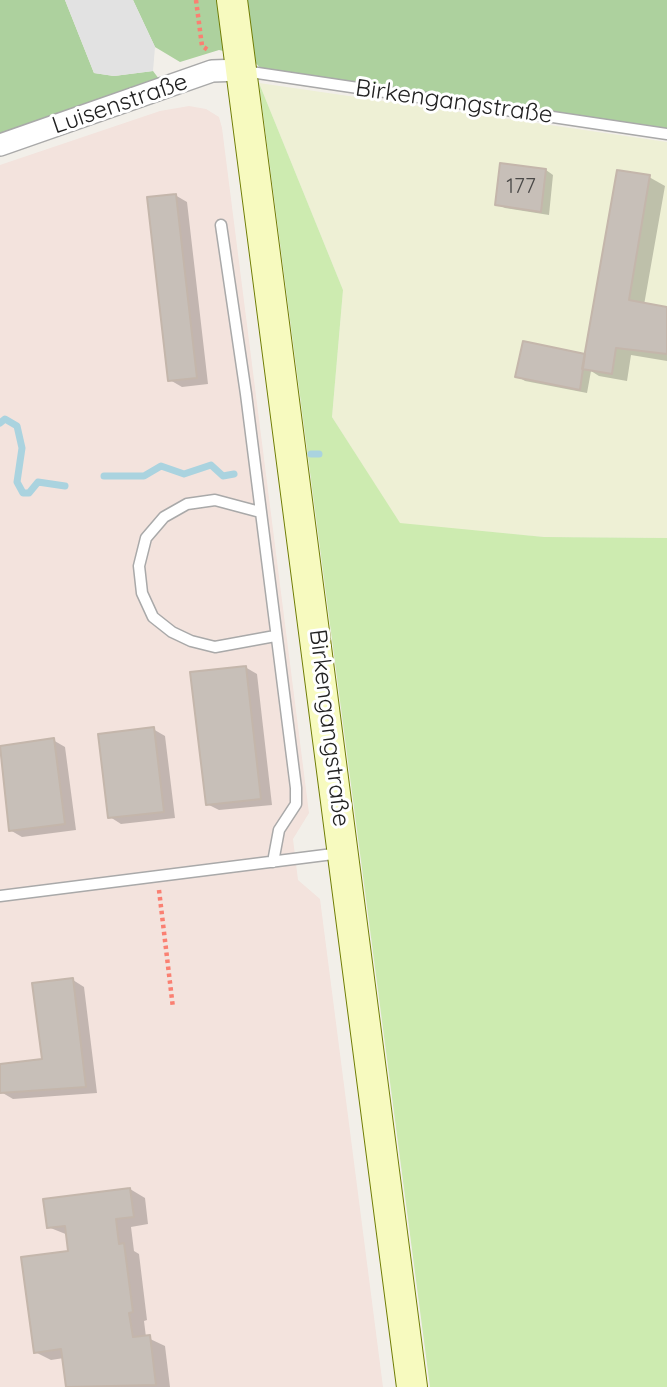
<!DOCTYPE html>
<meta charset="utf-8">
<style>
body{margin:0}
canvas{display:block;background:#f2efe9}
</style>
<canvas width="667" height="1387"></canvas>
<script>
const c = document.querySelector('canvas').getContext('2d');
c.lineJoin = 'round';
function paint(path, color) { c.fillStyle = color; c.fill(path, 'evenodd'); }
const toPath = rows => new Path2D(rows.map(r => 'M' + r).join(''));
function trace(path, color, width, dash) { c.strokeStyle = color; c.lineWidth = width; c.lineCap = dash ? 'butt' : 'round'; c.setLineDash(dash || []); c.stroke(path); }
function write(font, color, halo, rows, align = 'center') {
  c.font = font + ' Quicksand,sans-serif'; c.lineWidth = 6; c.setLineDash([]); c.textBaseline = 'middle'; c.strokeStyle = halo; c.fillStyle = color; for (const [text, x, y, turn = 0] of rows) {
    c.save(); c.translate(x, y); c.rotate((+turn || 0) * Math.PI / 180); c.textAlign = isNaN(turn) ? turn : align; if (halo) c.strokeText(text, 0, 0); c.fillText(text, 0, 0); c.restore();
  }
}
const military = toPath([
 [189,106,206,109,219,117,222,128,309,813,293,839,298,880,320,899,383,1387,0,1387,0,165,160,111]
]);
const farmland = toPath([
 [259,83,667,142,667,538,544,537,400,524,332,417,343,290]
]);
const grass = toPath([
 [259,83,343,290,332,417,400,523,544,537,667,538,667,1387,430,1387]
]);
const forest = toPath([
 [0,0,65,0,94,73,114,76,153,71,159,79,0,133],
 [133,0,667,0,667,129,260,68,251,57,219,50,180,62,155,47]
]);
const parking = toPath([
 [65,0,133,0,155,47,153,71,114,76,94,73]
]);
const shadow = toPath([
 [546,170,553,175,549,215,505,208,497,204],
 [649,177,665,186,644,305,667,309,667,361,631,355,627,381,599,376,591,371,587,393,525,381,517,376,586,356],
 [175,195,187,202,208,384,182,387,170,380],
 [245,667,257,674,272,805,219,810,207,804],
 [153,729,165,736,175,818,121,824,110,817],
 [53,740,65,747,76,830,22,837,10,830],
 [73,980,84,987,97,1093,13,1099,1,1092,0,1066,44,1061],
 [130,1189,145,1198,148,1224,131,1227,134,1251,139,1254,147,1320,144,1321,146,1337,165,1346,170,1387,68,1387,64,1358,51,1360,35,1352,70,1252,68,1235,48,1227]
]);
const stream = toPath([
 [0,423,5,419,17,426,22,448,17,482,23,493,29,493,38,482,65,486],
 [311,454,319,454],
 [104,476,144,476,161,466,184,474,211,465,223,476,234,474]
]);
const building = toPath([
 [500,163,546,169,541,212,495,205,500,163],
 [617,170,650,175,629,300,667,307,667,354,616,348,612,374,582,369,617,170],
 [176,194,197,378,168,381,147,197,176,194],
 [523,341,585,354,580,390,515,377,523,341],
 [246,666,261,799,206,805,190,672,246,666],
 [154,727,164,812,108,818,98,734,154,727],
 [54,738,65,824,9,831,0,746,54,738],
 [73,978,86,1087,0,1093,0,1064,42,1059,32,983,73,978],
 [130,1188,134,1217,116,1219,119,1244,124,1243,133,1312,129,1313,133,1337,150,1335,156,1385,66,1387,61,1349,34,1353,21,1257,68,1251,65,1226,47,1228,43,1199,130,1188]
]);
const path = toPath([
 [196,0,202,46,208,50],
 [159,890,173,1008]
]);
const lane = toPath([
 [244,71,667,134],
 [221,225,246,394,296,788,296,804,279,830,273,862],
 [260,512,215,500,187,504,164,517,146,538,139,566,142,593,153,617,172,632,191,641,215,647,275,636],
 [0,896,341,853]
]);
const street = toPath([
 [0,145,212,71,241,70]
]);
const secondary = toPath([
 [232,0,412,1387]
]);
const numberNames = [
 ["177",521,187]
];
const streetNames = [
 ["Birkengangstraße",454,102,8],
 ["Luisenstraße",120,104,-19],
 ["Birkengangstraße",329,728,83]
];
paint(military, '#f3e3dd');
paint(farmland, '#eef0d5');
paint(grass, '#cdebb0');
paint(forest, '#add19e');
paint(parking, '#e2e2e2');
paint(shadow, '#0003');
trace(stream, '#aad3df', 7);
paint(building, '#c7bfb8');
trace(building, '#c4b6ab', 2);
trace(lane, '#a9a9a9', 13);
trace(street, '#a9a9a9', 24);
trace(secondary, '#707d05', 32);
trace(path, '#fa8072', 4.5, [3.5, 3.5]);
trace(lane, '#fff', 10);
trace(street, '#fff', 21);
trace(secondary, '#f7fabf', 30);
write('21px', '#4b4948', null, numberNames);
write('24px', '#222', '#fff', streetNames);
</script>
